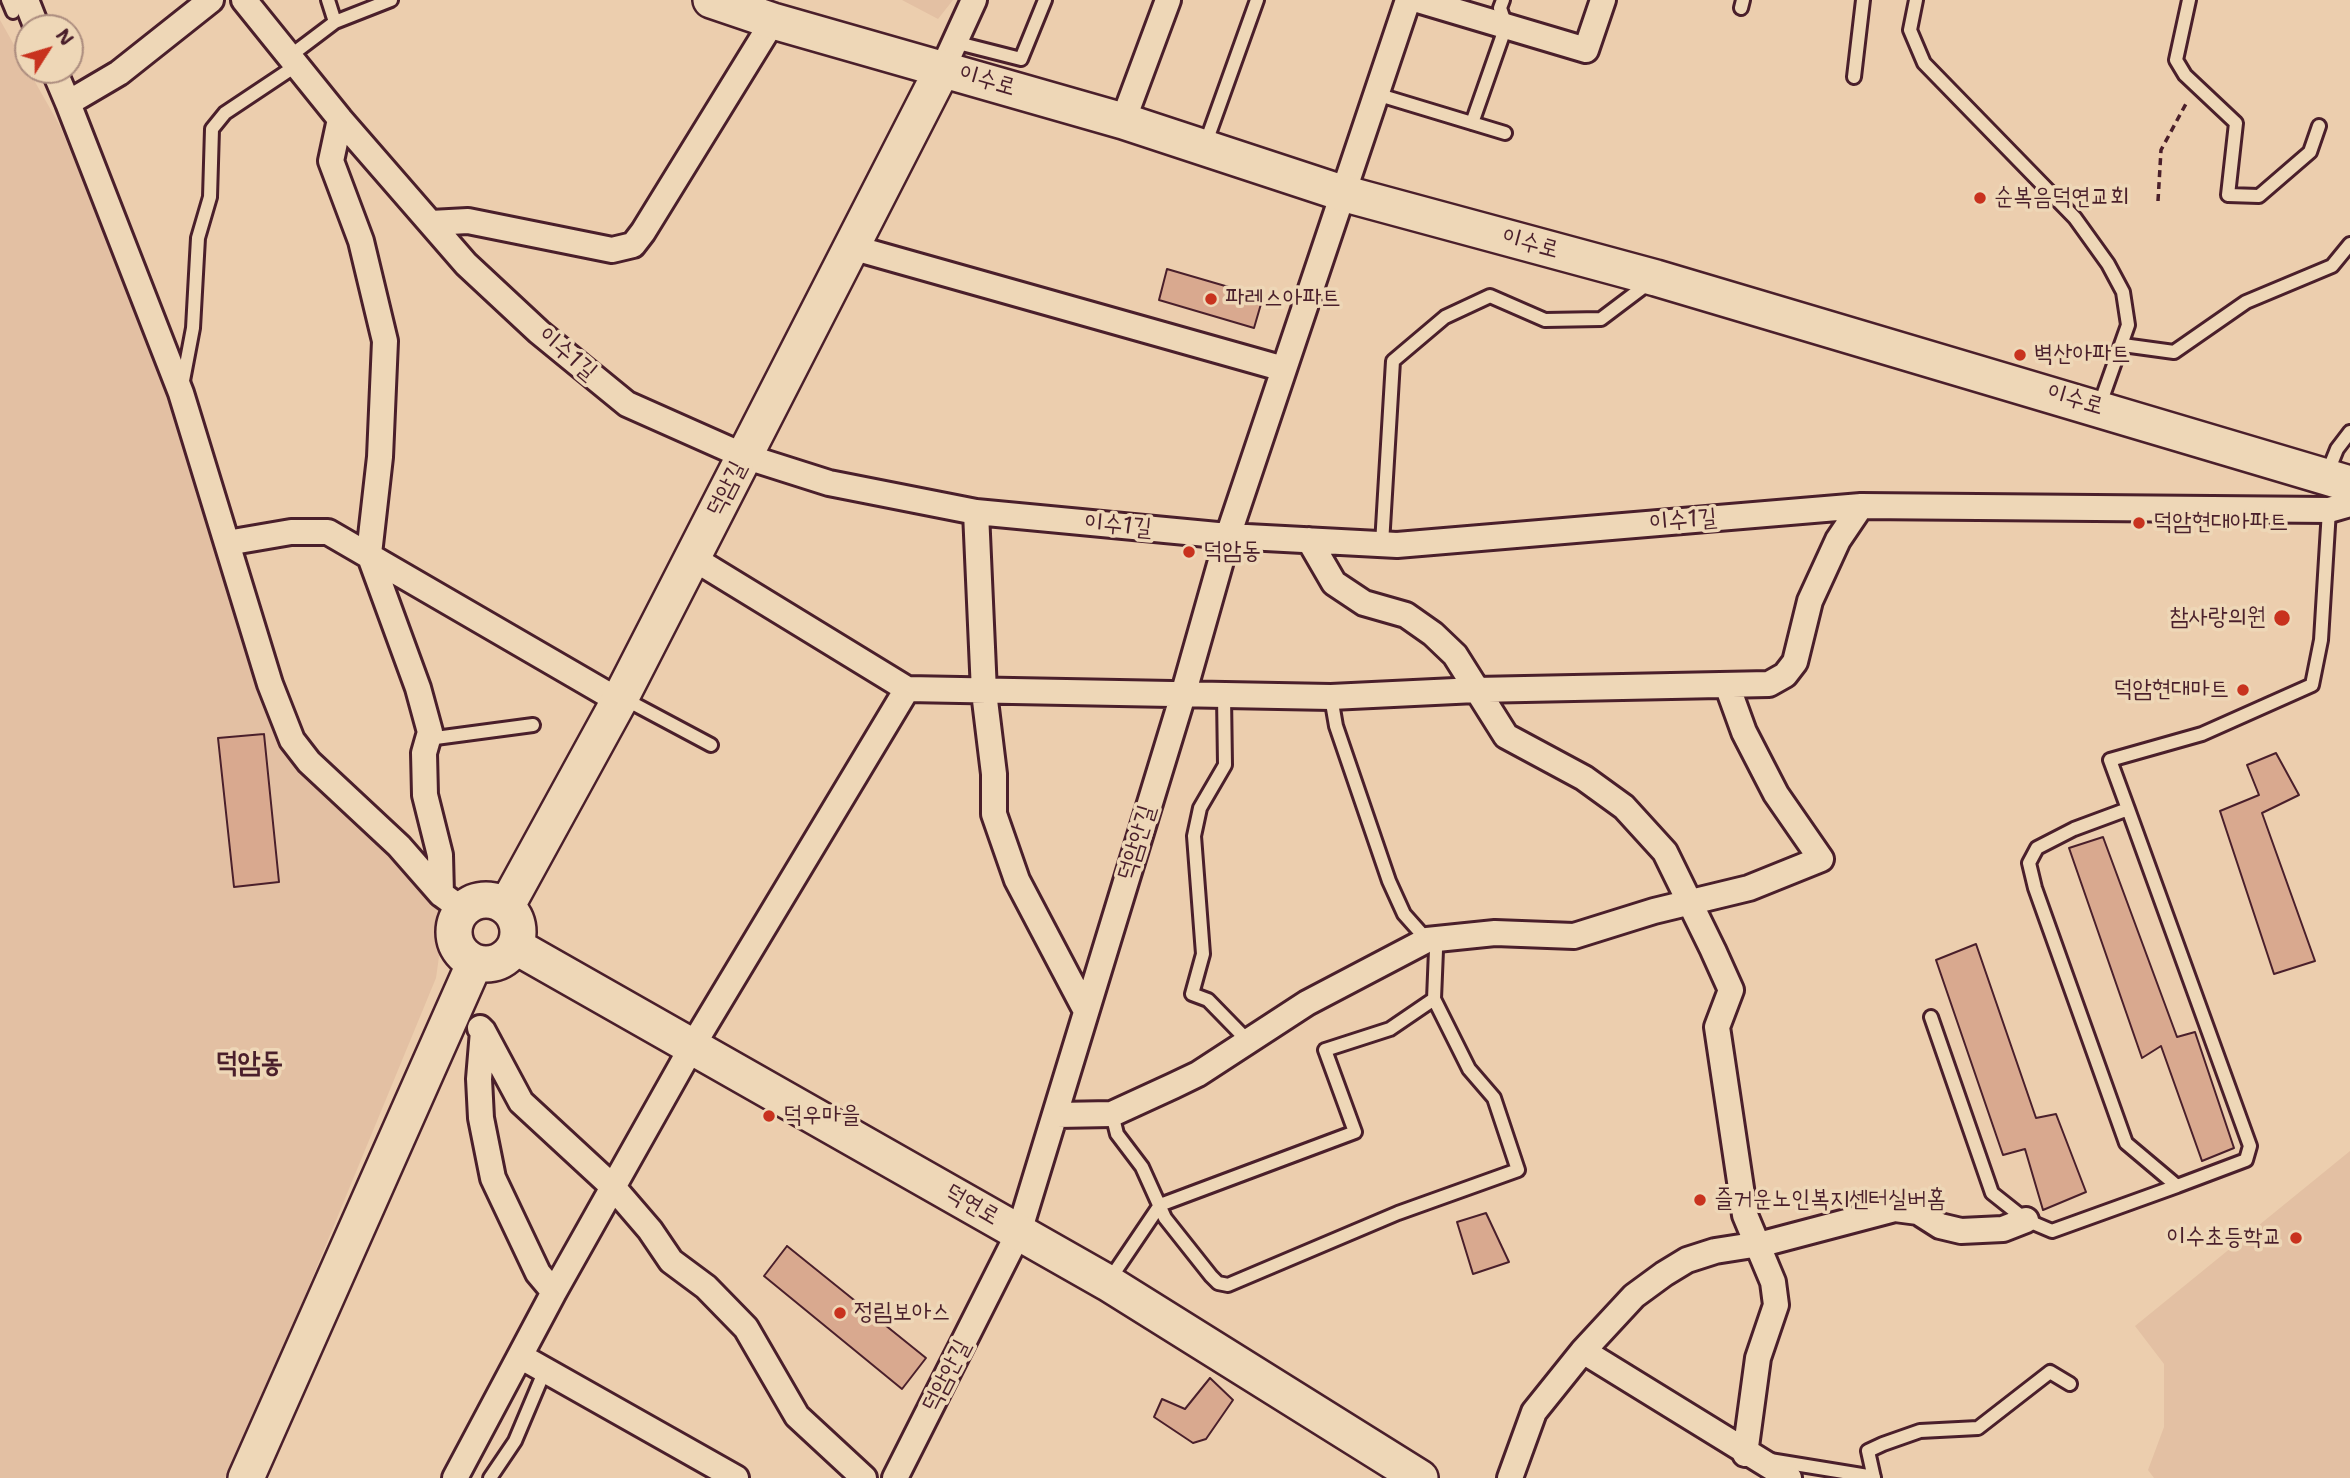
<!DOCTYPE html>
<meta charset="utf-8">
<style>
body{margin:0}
#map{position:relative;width:2350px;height:1478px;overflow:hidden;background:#ecceae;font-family:"Shantell Sans",sans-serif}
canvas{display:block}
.north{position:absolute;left:14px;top:14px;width:70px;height:70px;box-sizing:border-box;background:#eed7b7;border:2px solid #ac8d7f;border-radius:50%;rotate:53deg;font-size:19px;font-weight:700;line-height:28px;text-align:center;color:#4a1f2b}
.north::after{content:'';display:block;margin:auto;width:24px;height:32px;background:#c8321e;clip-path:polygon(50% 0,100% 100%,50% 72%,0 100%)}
</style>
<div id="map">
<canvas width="2350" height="1478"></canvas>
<div class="north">N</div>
</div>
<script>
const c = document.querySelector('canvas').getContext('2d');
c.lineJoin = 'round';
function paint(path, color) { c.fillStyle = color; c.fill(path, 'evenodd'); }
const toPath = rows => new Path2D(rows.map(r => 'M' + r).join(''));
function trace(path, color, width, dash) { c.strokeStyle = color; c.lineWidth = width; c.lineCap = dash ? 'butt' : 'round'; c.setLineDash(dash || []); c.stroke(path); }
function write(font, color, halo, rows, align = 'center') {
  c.font = font + ' "Shantell Sans","Poor Story",sans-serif'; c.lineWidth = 7; c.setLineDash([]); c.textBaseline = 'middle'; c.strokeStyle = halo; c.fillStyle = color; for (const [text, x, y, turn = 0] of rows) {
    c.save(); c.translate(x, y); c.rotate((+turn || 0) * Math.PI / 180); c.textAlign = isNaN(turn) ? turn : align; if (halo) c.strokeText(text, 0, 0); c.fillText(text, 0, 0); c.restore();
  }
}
const built = toPath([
 [902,0,953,0,938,19],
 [0,20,60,126,168,385,250,664,276,731,323,791,445,914,436,978,264,1395,225,1478,0,1478],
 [2350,1151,2350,1478,2154,1478,2148,1470,2164,1427,2164,1364,2135,1326]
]);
const building = toPath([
 [1167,269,1263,297,1254,328,1159,300,1167,269],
 [264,734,279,882,234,887,218,738,264,734],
 [2276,753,2299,795,2262,813,2315,961,2274,974,2220,811,2259,795,2247,765,2276,753],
 [2103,837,2177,1037,2195,1032,2234,1148,2202,1161,2161,1046,2142,1058,2069,848,2103,837],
 [1976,944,2036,1118,2056,1114,2086,1192,2043,1210,2025,1149,2003,1155,1936,960,1976,944],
 [1486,1213,1509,1262,1473,1274,1457,1222,1486,1213],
 [787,1246,926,1358,902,1389,764,1276,787,1246],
 [1210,1378,1233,1400,1206,1439,1193,1443,1154,1417,1162,1399,1185,1409,1210,1378]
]);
const path = toPath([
 [2158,201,2161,150,2188,100]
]);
const lane = toPath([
 [8,0,13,12],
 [328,0,335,22],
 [1916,0,1910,30,1924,63,2075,218,2108,264,2123,292,2128,325,2099,407],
 [2189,0,2176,60,2185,75,2236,123,2228,195,2259,196,2310,152,2319,126],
 [1741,8,1743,0],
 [954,42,1021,59,1045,0],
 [290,56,335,22,391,0],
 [1854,77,1863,0],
 [1376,94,1505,133],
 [1472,123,1506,26,1500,8,1503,0],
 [1205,145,1257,0],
 [2123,345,2174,352,2246,302,2332,266,2350,244],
 [182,386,193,328,198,238,210,197,212,129,225,113,297,65],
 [2327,474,2337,449,2350,432],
 [1382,544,1393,361,1445,317,1490,296,1545,320,1601,319,1650,282],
 [1224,696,1225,765,1200,808,1194,836,1203,954,1192,994,1208,1000,1248,1041],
 [621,697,711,745],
 [428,739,533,725],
 [2128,809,2074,829,2037,848,2029,863,2035,888,2126,1143,2177,1186,2246,1160,2250,1146,2128,809,2110,760,2202,734,2312,685,2321,640,2329,510],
 [1931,1017,1992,1193,2026,1220,2052,1231,2177,1186],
 [1112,1114,1117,1134,1142,1167,1165,1218,1211,1276,1218,1283,1228,1285,1398,1213,1518,1170,1494,1098,1469,1069,1434,999,1436,950,1404,914,1389,881,1336,726,1331,697],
 [1108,1282,1160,1205,1355,1132,1325,1050,1390,1029,1434,999],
 [1770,1460,1874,1477],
 [490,1478,515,1441,545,1370],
 [1874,1478,1868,1451,1883,1444,1920,1431,1978,1428,2050,1372,2070,1384]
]);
const street = toPath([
 [26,0,37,28],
 [244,0,340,119,466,264,539,332,627,404,744,456,829,483,976,512,1228,536,1397,545,1861,506,2329,510,2350,504],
 [1418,0,1586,50,1603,0],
 [943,68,974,0],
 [54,70,68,103,119,73,211,0],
 [68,103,181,393,270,684,292,740,309,762,399,846,441,894],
 [340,119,331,161,361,241,385,341,380,457,369,554,418,688,430,732,424,753,425,795,440,855,441,894,463,910],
 [1123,121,1168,0],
 [431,223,468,221,612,250,633,245,643,232,773,21],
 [851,247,1284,369],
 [976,512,984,692,994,774,994,814,1017,880,1086,1011],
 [1309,540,1334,583,1364,603,1406,615,1433,634,1455,655,1506,736,1584,778,1624,807,1665,852,1713,950,1731,990,1717,1027,1745,1215,1773,1282,1776,1305,1758,1358,1745,1454],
 [227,543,291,532,328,532,619,701],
 [693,558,907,689,1331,697,1476,690,1769,684,1785,675,1795,662,1810,601,1838,540,1861,506],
 [480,1028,483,1031,479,1079,481,1118,493,1178,538,1273,554,1292],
 [483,1031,521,1102,613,1187,650,1230,671,1261,706,1287,746,1328,797,1416,864,1478],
 [1057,1115,1112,1114,1173,1086,1198,1074,1307,1003,1427,940,1495,933,1574,936,1654,911,1749,888,1821,859,1776,794,1744,732,1727,685],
 [1583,1351,1634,1296,1664,1274,1687,1260,1715,1251,1766,1243,1895,1209,1918,1212,1940,1226,1961,1231,2003,1229,2026,1220],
 [520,1356,736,1478],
 [455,1478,554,1292,693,1045,907,689],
 [895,1478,1019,1232,1183,695,1228,536,1408,0],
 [1510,1478,1534,1412,1583,1351,1789,1478]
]);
const secondary = toPath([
 [711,0,773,21,1123,121,1342,193,1656,278,2350,484],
 '454 932a32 32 0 1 1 64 0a32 32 0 1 1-64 0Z',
 [506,907,619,701,943,68],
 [515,946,1108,1283,1420,1478],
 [246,1478,475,962]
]);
const markers = [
 [1980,198,7,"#c8321e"],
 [1211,299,7,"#c8321e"],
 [2020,355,7,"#c8321e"],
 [2139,523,7,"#c8321e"],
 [1189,552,7,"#c8321e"],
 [2282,618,9,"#c8321e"],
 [2243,690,7,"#c8321e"],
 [769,1116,7,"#c8321e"],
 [1700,1200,7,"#c8321e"],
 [2296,1238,7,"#c8321e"],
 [840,1313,7,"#c8321e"]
];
const streetNames = [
 ["이수로",987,81,16],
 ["이수로",1530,244,15],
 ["이수1길",567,354,40],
 ["이수로",2075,400,16],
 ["덕암길",727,489,-63],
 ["이수1길",1683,521,-5],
 ["이수1길",1118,526,5],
 ["덕암안길",1137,843,-73],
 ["덕연로",972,1205,30],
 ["덕암안길",947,1376,-63]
];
const poiNames = [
 ["순복음덕연교회",1994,198],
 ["파레스아파트",1225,299],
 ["벽산아파트",2034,355],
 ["덕암현대아파트",2153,523],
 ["덕암동",1203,552],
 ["참사랑의원",2266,618,"right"],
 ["덕암현대마트",2229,690,"right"],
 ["덕우마을",783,1116],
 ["즐거운노인복지센터실버홈",1714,1200],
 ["이수초등학교",2282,1238,"right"],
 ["정림보아스",854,1313]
];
const quarterNames = [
 ["덕암동",249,1064]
];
paint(built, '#e3c0a3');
paint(building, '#d9a98f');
trace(building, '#4a1f2b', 2);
trace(lane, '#4a1f2b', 18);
trace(street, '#4a1f2b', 30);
trace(secondary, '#4a1f2b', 40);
trace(path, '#4a1f2b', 3.5, [7, 5]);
trace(lane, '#eed7b7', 12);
trace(street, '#eed7b7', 24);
trace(secondary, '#eed7b7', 35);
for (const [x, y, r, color] of markers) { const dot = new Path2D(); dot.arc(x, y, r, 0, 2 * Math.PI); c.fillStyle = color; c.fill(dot); trace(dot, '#eed7b7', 2.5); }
write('24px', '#4a1f2b', '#eed7b7', streetNames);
write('24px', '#4a1f2b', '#eed7b7', poiNames, 'left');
write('bold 28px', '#4a1f2b', '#eed7b7', quarterNames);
</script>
